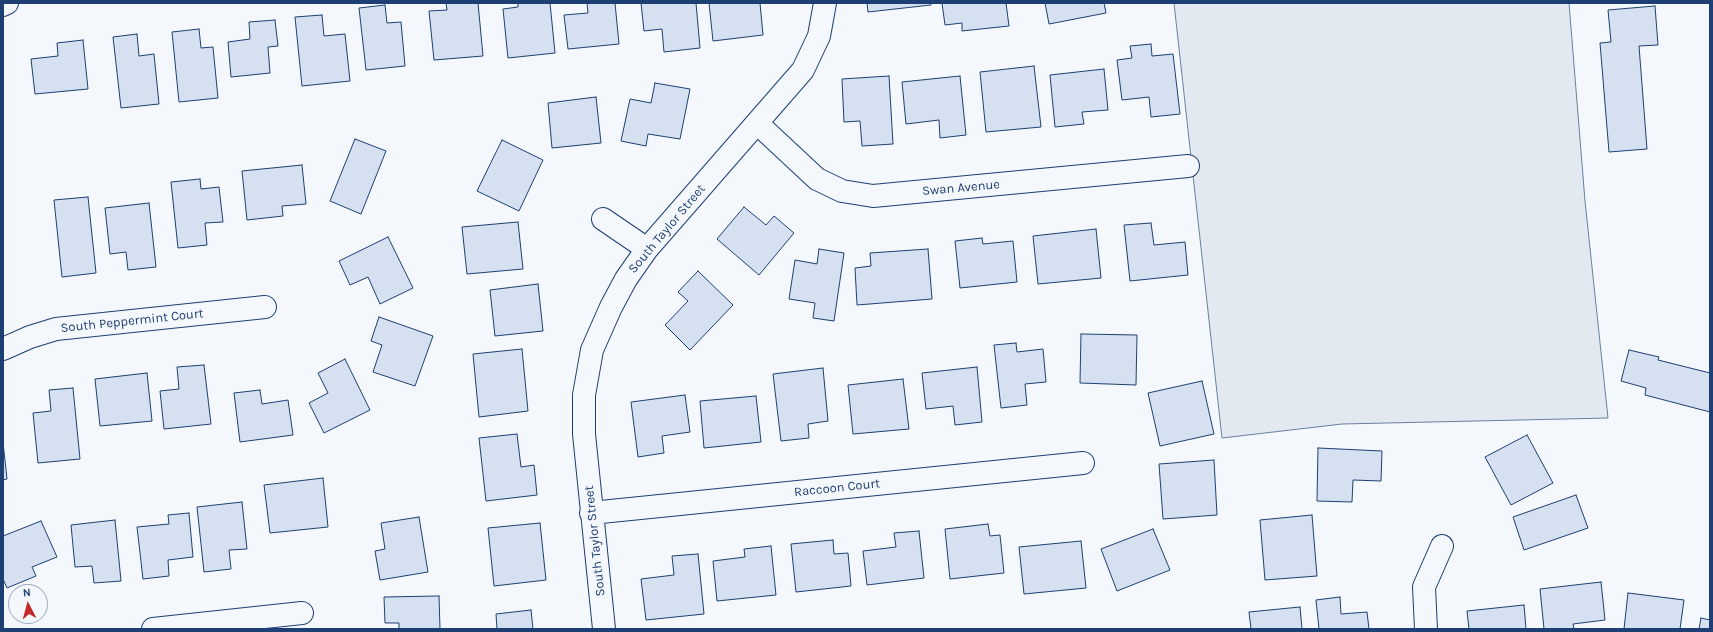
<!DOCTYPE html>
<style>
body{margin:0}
#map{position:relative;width:1713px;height:632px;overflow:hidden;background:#f4f7fb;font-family:Karla,sans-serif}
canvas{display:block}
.frame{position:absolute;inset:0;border:4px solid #1d3f73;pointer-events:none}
.north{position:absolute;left:8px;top:584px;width:40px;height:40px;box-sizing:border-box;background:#f4f7fb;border:1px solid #9eadc5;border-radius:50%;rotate:354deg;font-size:11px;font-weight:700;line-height:16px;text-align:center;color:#1d3f73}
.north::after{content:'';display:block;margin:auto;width:14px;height:18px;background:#c62828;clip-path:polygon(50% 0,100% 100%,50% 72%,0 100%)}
</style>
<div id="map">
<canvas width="1713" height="632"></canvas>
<div class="frame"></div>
<div class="north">N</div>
</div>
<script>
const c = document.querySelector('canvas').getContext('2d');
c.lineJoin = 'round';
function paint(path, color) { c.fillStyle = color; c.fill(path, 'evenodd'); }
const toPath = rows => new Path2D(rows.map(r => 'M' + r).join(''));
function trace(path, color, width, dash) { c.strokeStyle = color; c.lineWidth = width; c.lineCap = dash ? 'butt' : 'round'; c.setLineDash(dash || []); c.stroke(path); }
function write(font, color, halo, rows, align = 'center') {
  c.font = font + ' Karla,sans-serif'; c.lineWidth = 3; c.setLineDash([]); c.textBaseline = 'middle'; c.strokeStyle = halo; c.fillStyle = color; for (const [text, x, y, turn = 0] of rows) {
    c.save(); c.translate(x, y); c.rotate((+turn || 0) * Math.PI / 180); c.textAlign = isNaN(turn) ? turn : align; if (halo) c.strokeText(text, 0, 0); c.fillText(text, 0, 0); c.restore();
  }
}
const green = toPath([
 [1174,3,1569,3,1585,201,1608,418,1342,424,1222,438,1174,3]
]);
const building = toPath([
 [446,3,478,3,483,56,434,60,429,11,447,10,446,3],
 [518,3,550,3,555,53,508,58,503,9,518,7,518,3],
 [587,3,615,3,619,44,568,49,564,15,588,13,587,3],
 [641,3,696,3,700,48,664,52,662,29,644,31,641,3],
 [709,3,760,3,763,35,713,41,709,3],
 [867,3,931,3,931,5,868,12,867,3],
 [942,3,1006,3,1009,26,962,31,962,23,945,25,942,3],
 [1045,3,1104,3,1106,13,1049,24,1045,3],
 [385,5,387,23,401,22,405,66,366,70,359,8,385,5],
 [1655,6,1658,45,1639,46,1647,149,1609,152,1600,43,1611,42,1608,10,1655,6],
 [322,15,324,36,345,34,350,81,302,86,295,17,322,15],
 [275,20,278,46,268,47,270,73,231,77,228,42,250,39,249,22,275,20],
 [199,29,201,48,213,47,218,98,179,102,172,32,199,29],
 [137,34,139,56,154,54,159,104,121,108,113,37,137,34],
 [83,40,88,89,35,94,31,59,58,56,57,43,83,40],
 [1151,44,1152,56,1173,54,1180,114,1151,117,1149,97,1122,100,1117,60,1132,58,1130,46,1151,44],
 [1034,66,1041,127,986,132,980,72,1034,66],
 [1104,69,1108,110,1082,112,1084,124,1055,127,1050,75,1104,69],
 [889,76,893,144,862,146,860,121,844,122,842,79,889,76],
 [960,76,966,135,940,138,939,120,906,124,902,82,960,76],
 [655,83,690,89,680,139,648,134,646,146,621,141,630,99,651,103,655,83],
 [596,97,601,143,552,148,548,103,596,97],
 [355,139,386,151,361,214,330,201,355,139],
 [502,140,543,160,519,211,477,191,502,140],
 [302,165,306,204,282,206,283,216,247,220,242,171,302,165],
 [200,179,201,189,219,187,223,222,205,223,207,245,178,248,171,182,200,179],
 [88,197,96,273,62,277,54,200,88,197],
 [149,203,156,267,128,270,126,252,110,254,105,208,149,203],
 [744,207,766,225,774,216,794,233,759,275,717,239,744,207],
 [518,222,523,269,467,274,462,227,518,222],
 [1151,223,1154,245,1185,242,1188,275,1130,281,1124,225,1151,223],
 [1096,229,1101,278,1038,284,1033,236,1096,229],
 [388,237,413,288,380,304,368,277,350,285,339,261,388,237],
 [982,238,983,244,1013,241,1017,282,960,288,955,241,982,238],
 [819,249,844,253,834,321,813,318,815,303,789,299,795,260,817,264,819,249],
 [928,249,932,299,857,305,855,268,871,266,870,253,928,249],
 [698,271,733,305,690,350,665,325,688,301,678,292,698,271],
 [538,284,543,331,495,336,490,290,538,284],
 [379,317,433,336,415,386,373,372,382,345,371,341,379,317],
 [1081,334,1137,335,1136,385,1080,383,1081,334],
 [1016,343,1017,352,1043,349,1046,382,1025,384,1027,405,1001,408,994,345,1016,343],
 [522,349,528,411,479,417,473,354,522,349],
 [1629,350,1659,357,1658,360,1710,373,1710,412,1645,395,1646,388,1621,381,1629,350],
 [345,359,370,410,324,433,309,403,328,393,318,373,345,359],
 [204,365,211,424,164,429,160,391,179,389,177,367,204,365],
 [977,367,982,422,955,425,953,406,926,409,922,373,977,367],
 [823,368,828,421,808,424,809,438,781,441,773,374,823,368],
 [147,373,152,421,100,426,95,379,147,373],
 [903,379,909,429,853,434,848,385,903,379],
 [1202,381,1214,434,1160,446,1148,393,1202,381],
 [73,388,80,459,38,463,33,413,51,411,49,390,73,388],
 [260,390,262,404,288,400,293,435,240,442,234,393,260,390],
 [685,395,690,432,662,436,664,453,638,457,631,402,685,395],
 [756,396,761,442,704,448,700,401,756,396],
 [517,434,521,467,534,465,537,495,486,501,479,438,517,434],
 [1527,435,1553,483,1511,505,1485,457,1527,435],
 [3,442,7,479,3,480,3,442],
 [1318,448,1382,451,1381,481,1353,480,1352,502,1317,501,1318,448],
 [1214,460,1217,515,1163,519,1159,464,1214,460],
 [323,478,328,527,270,533,264,485,323,478],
 [1576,495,1588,528,1524,550,1513,517,1576,495],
 [242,502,247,549,229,550,231,569,204,572,197,507,242,502],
 [189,513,193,557,168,560,169,576,143,579,137,527,169,524,168,515,189,513],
 [1312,515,1317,576,1265,580,1260,520,1312,515],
 [419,517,428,572,380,580,375,551,385,549,381,523,419,517],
 [115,520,121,581,94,583,92,566,75,567,71,525,115,520],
 [41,521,57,557,32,567,36,576,7,588,3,579,3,536,41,521],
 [540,523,546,580,494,586,488,528,540,523],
 [988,524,990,536,1000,535,1004,573,950,579,945,529,988,524],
 [1153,529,1170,570,1117,591,1101,549,1153,529],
 [919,531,924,578,867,585,863,551,896,547,894,533,919,531],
 [833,540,834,554,848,553,851,586,796,592,791,544,833,540],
 [1081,541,1086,588,1024,594,1019,547,1081,541],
 [771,546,776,595,717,601,713,561,745,557,744,549,771,546],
 [698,554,704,614,646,620,641,579,674,575,672,556,698,554],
 [1601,582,1605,620,1573,624,1574,629,1544,629,1540,589,1601,582],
 [1628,593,1684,600,1680,629,1624,629,1628,593],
 [439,596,440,629,399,629,399,623,385,623,384,597,439,596],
 [1340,597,1341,614,1367,612,1369,629,1319,629,1316,600,1340,597],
 [1524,605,1526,629,1469,629,1467,611,1524,605],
 [1300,607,1302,629,1251,629,1249,612,1300,607],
 [531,610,533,629,497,629,496,614,531,610],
 [1701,618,1710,620,1710,629,1699,629,1701,618]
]);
const street = toPath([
 [3,5,7,3],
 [758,124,817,179,842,191,873,196,1188,166],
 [603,219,647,249],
 [3,349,30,337,56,329,265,307],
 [591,513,1083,463],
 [153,629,302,613],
 [604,629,584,434,584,395,592,350,611,307,626,279,647,249,803,70,819,36,825,3],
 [1426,629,1424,587,1442,546]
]);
const streetNames = [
 ["Swan Avenue",961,188,-5],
 ["South Taylor Street",667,229,-50],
 ["South Peppermint Court",132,321,-6],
 ["Raccoon Court",837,488,-6],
 ["South Taylor Street",595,541,-96]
];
paint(green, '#e3e9f0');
trace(green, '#687fa3', 1);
paint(building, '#d5e0f0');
trace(building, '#1d3f73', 1);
trace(street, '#1d3f73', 24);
trace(street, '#f4f7fb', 22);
write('13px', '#1d3f73', '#f4f7fb', streetNames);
</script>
